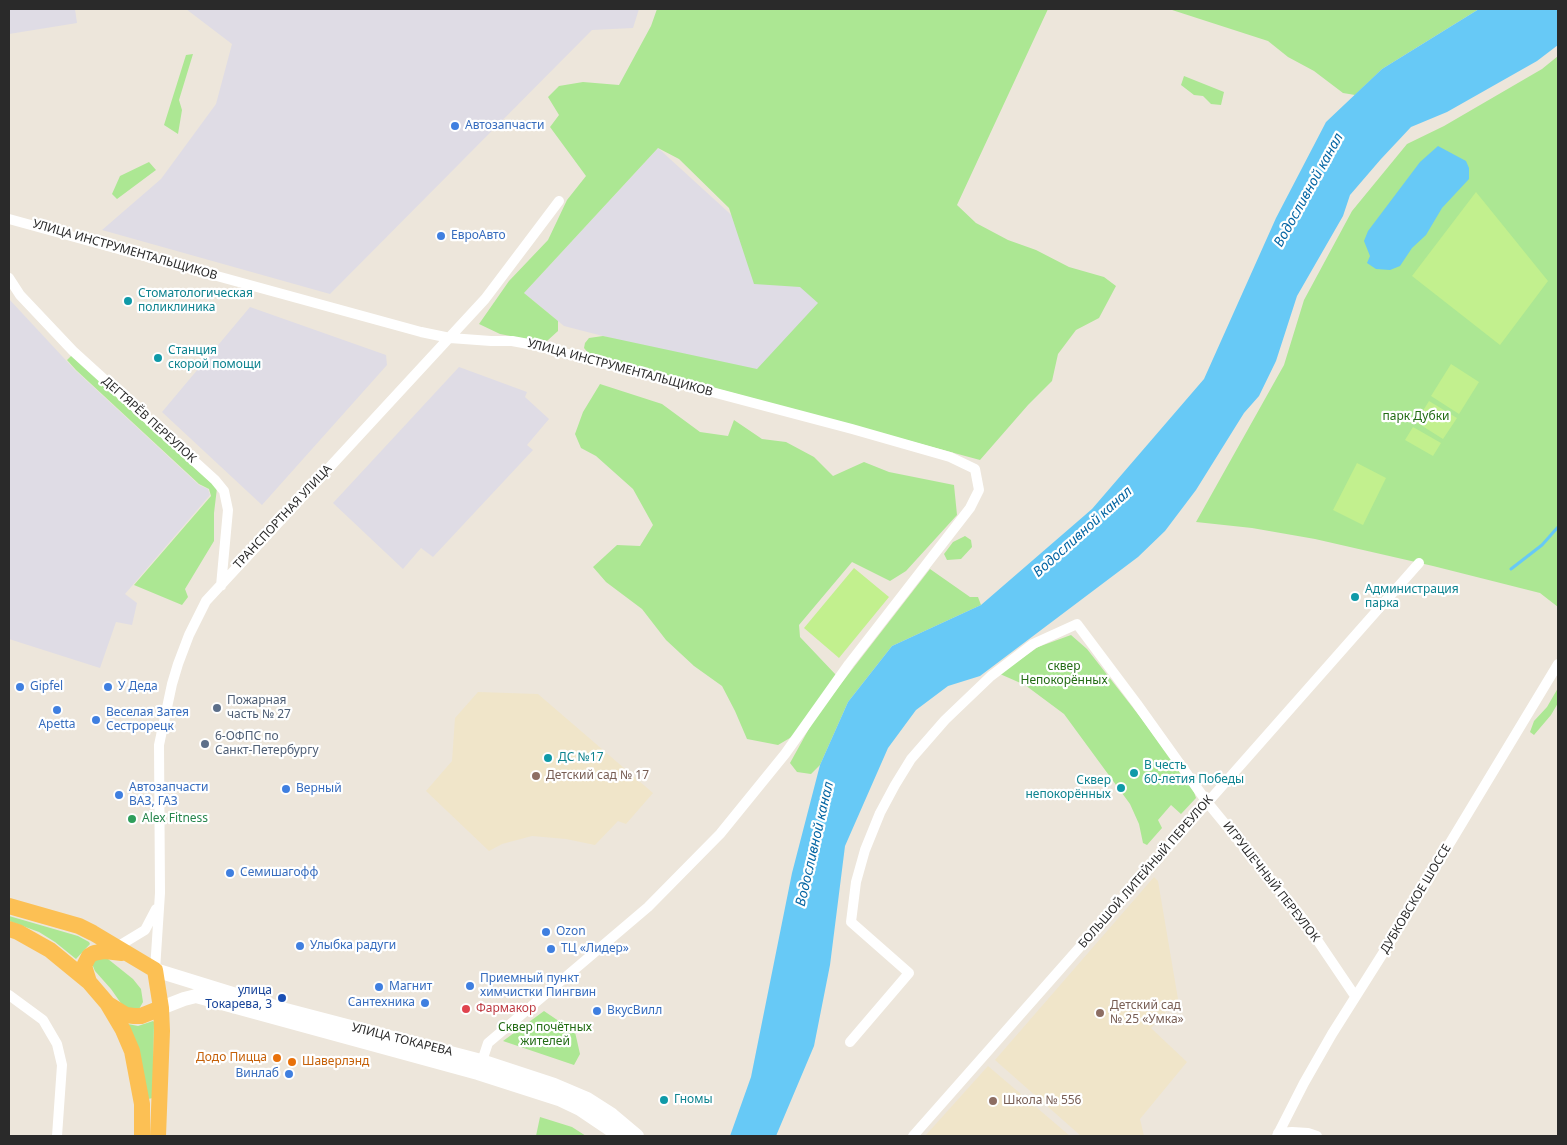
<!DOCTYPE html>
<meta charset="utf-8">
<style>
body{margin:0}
#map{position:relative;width:1567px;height:1145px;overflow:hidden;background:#ede6db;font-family:"Noto Sans",sans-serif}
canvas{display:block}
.frame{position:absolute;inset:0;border:10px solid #2a2a2a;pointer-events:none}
</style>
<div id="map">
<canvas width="1567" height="1145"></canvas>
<div class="frame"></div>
</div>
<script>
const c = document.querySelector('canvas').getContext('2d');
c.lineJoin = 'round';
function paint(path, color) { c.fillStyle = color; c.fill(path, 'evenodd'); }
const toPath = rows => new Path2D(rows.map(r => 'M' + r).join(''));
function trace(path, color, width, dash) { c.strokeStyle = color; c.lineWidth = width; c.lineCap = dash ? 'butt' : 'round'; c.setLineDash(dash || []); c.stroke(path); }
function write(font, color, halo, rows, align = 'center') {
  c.font = font + ' "Noto Sans",sans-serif'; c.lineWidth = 4.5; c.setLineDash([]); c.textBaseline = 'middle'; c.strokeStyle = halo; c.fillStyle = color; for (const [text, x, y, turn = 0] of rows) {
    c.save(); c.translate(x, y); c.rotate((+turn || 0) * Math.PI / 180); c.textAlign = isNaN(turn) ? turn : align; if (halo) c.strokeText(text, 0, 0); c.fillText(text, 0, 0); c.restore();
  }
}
const industrial = toPath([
 [9,9,75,9,77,23,9,34],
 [186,9,639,9,633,28,592,30,330,294,102,230,161,179,216,104,232,44],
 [658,148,829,304,762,377,564,326,524,293],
 [9,299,75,370,199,485,208,489,210,495,125,594,137,603,132,625,116,622,100,668,9,639],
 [250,307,386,355,387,365,262,505,162,412],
 [459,367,527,392,525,397,549,419,527,445,533,450,433,557,421,548,403,569,333,503]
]);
const education = toPath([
 [478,692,538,694,653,793,626,824,618,821,595,845,566,839,532,836,502,844,489,851,426,791,452,761,455,718],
 [1154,877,1158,881,1178,999,1151,1028,1187,1062,1140,1119,1144,1136,1081,1136,995,1060],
 [988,1066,1070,1136,925,1136]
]);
const green = toPath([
 [657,9,1048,9,957,205,976,223,1008,240,1036,250,1069,267,1104,277,1116,286,1099,318,1076,330,1058,354,1052,381,1028,405,980,460,589,354,584,348,585,343,589,338,603,336,757,369,818,303,800,287,754,284,729,208,679,159,658,148,524,293,558,321,558,331,547,341,526,339,500,334,479,324,509,281,548,240,567,200,586,176,550,127,559,115,548,97,559,86,583,82,619,85,651,26],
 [1169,9,1479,9,1382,69,1355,95,1343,93,1314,71,1288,57,1268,41],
 [193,54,179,100,182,110,178,134,164,125,186,55],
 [1558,56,1558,607,1540,593,1433,566,1315,539,1252,528,1196,522,1284,365,1304,300,1352,211,1407,144,1444,126,1542,69],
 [1184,76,1224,92,1221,105,1211,104,1203,96,1194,95,1181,85],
 [149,162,156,170,117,199,112,194,120,176],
 [74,353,217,488,214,513,214,541,185,589,188,597,182,605,134,585,211,496,209,489,199,484,76,370,67,360],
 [600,384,662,404,700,432,728,436,734,420,762,439,786,442,814,457,833,476,864,462,889,472,954,485,957,515,906,571,890,581,852,562,799,625,800,637,836,675,795,735,778,745,747,739,735,711,722,686,694,666,666,640,642,609,606,582,593,567,617,545,640,546,653,525,633,489,596,456,581,448,575,434,583,412],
 [965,536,971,540,972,547,961,559,947,560,944,554,953,542],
 [930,569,970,597,978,597,981,605,892,646,848,702,820,765,811,774,797,772,790,763,816,716],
 [1071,635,1087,649,1141,718,1193,789,1196,798,1181,814,1171,805,1158,820,1162,828,1147,845,1143,843,1139,824,1130,804,1064,714,1025,685,1000,674,1038,647],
 [1558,688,1558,703,1551,715,1534,735,1530,732,1534,721,1547,707],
 [9,916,78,936,89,942,90,944,76,959,55,942,39,932,9,921],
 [97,958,108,959,133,979,141,989,143,1002,138,1011,125,1009,111,989,95,971,92,964],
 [544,1011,575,1032,580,1054,574,1065,503,1041],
 [153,1021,154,1022,153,1098,148,1099,128,1024,138,1026],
 [540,1117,572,1127,586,1136,536,1136]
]);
const pitch = toPath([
 [1476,192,1548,281,1500,345,1412,276],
 [1451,364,1479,382,1459,414,1431,396],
 [1429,401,1457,418,1443,439,1416,422],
 [1413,427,1441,443,1433,456,1405,440],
 [1357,463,1386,478,1363,525,1333,510],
 [854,568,889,597,839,658,804,628]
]);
const water = toPath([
 [1479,9,1558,9,1558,45,1537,61,1447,112,1411,127,1381,159,1350,195,1343,216,1297,296,1276,361,1259,396,1244,413,1196,490,1165,531,1138,557,980,676,948,686,916,710,888,748,845,846,830,965,814,1046,776,1136,730,1136,751,1077,792,873,820,765,848,702,892,646,981,605,1092,509,1204,379,1276,218,1326,122,1382,69],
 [1438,146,1466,161,1469,168,1469,179,1442,208,1426,235,1412,248,1400,266,1390,270,1376,269,1367,263,1370,256,1364,241,1368,231,1420,162]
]);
const stream = toPath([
 [1511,569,1542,545,1558,527]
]);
const minor = toPath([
 [9,219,421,332,450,338,491,341,512,341,534,345,852,429,950,457,975,469,979,490,970,508,849,664,785,754,720,834,648,907,488,1043,480,1067],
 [9,278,20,295,73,351,215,480,224,491,228,510,221,586],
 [117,947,145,930,156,909],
 [155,970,160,893,159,745,172,684,178,664,189,635,206,601,485,299,559,201],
 [9,995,43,1020,57,1044,62,1065,57,1136],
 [850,1042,909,973,851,922,856,882,865,850,880,813,895,785,911,759,945,720,991,676,1033,644,1077,624,1137,704,1207,802,1303,919,1355,996],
 [1278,1133,1292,1132,1308,1133,1317,1136],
 [913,1136,1419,563],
 [1277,1136,1304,1083,1332,1034,1392,939,1558,664]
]);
const secondary = toPath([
 [155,970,278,1008,481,1061,554,1085,587,1099,612,1115,637,1136],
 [161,1008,184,999,196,996,478,1073,559,1099,580,1109,620,1136]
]);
const trunk = toPath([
 [9,906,79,926,93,933,155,970,161,1008,162,1031,158,1136],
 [9,929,18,932,50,950,89,982,107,1003,123,1030,132,1051,142,1104,142,1136],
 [89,982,84,966,89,956,94,953,105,951,122,953],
 [108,1004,126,1015,134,1016,141,1016,161,1008]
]);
const markers = [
 [455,126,5,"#3f7fe0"],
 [441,236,5,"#3f7fe0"],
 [128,301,5,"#0f9aa8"],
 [158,358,5,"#0f9aa8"],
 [1355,597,5,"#0f9aa8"],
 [20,687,5,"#3f7fe0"],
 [108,687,5,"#3f7fe0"],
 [217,708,5,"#5c6f8a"],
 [57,710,5,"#3f7fe0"],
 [96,720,5,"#3f7fe0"],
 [205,744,5,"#5c6f8a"],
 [548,758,5,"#0f9aa8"],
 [1134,773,5,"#0f9aa8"],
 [536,776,5,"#8d6e63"],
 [1121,788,5,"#0f9aa8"],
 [286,789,5,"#3f7fe0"],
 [119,795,5,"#3f7fe0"],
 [132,819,5,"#2e9e5b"],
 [230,873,5,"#3f7fe0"],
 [546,932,5,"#3f7fe0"],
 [300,946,5,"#3f7fe0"],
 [551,949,5,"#3f7fe0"],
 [470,986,5,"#3f7fe0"],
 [379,987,5,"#3f7fe0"],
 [282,998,5,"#1a4fb4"],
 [425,1003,5,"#3f7fe0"],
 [466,1009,5,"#e0444e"],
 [597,1011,5,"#3f7fe0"],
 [1100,1013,5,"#8d6e63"],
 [277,1058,5,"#e8710a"],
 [292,1062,5,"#e8710a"],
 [289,1074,5,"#3f7fe0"],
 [664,1100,5,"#0f9aa8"],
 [993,1101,5,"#8d6e63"]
];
const shopNames = [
 ["Автозапчасти",465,126],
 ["ЕвроАвто",451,236],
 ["Gipfel",30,687],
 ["У Деда",118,687],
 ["Веселая Затея",106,713],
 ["Сестрорецк",106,727],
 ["Apetta",57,725,"center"],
 ["Автозапчасти",129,788],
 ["ВАЗ, ГАЗ",129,802],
 ["Верный",296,789],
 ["Семишагофф",240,873],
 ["Ozon",556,932],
 ["Улыбка радуги",310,946],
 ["ТЦ «Лидер»",561,949],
 ["Приемный пункт",480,979],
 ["химчистки Пингвин",480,993],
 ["Магнит",389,987],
 ["Сантехника",415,1003,"right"],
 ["ВкусВилл",607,1011],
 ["Винлаб",279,1074,"right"]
];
const streetNames = [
 ["УЛИЦА ИНСТРУМЕНТАЛЬЩИКОВ",125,250,16],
 ["УЛИЦА ИНСТРУМЕНТАЛЬЩИКОВ",620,368,15],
 ["ДЕГТЯРЁВ ПЕРЕУЛОК",149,420,42],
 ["ТРАНСПОРТНАЯ УЛИЦА",283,517,-47],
 ["БОЛЬШОЙ ЛИТЕЙНЫЙ ПЕРЕУЛОК",1146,872,-49],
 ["ИГРУШЕЧНЫЙ ПЕРЕУЛОК",1271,882,52],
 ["ДУБКОВСКОЕ ШОССЕ",1416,899,-59],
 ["УЛИЦА ТОКАРЕВА",402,1040,14]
];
const cultureNames = [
 ["Стоматологическая",138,294],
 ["поликлиника",138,308],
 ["Станция",168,351],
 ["скорой помощи",168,365],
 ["Администрация",1365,590],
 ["парка",1365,604],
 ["ДС №17",558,758],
 ["В честь",1144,766],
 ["60-летия Победы",1144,780],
 ["Сквер",1111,781,"right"],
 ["непокорённых",1111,795,"right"],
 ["Гномы",674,1100]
];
const parkNames = [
 ["парк Дубки",1416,417],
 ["сквер",1064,667],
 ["Непокорённых",1064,681],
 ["Сквер почётных",545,1028],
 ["жителей",545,1042]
];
const serviceNames = [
 ["Пожарная",227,701],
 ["часть № 27",227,715],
 ["6-ОФПС по",215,737],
 ["Санкт-Петербургу",215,751]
];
const educationNames = [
 ["Детский сад № 17",546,776],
 ["Детский сад",1110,1006],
 ["№ 25 «Умка»",1110,1020],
 ["Школа № 556",1003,1101]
];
const leisureNames = [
 ["Alex Fitness",142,819]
];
const transitNames = [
 ["улица",272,991],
 ["Токарева, 3",272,1005]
];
const healthNames = [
 ["Фармакор",476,1009]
];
const foodNames = [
 ["Додо Пицца",267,1058],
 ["Шаверлэнд",302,1062,"left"]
];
const waterNames = [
 ["Водосливной канал",1309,190,-61],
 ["Водосливной канал",1083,532,-42],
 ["Водосливной канал",815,844,-77]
];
paint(industrial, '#dfdce5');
paint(education, '#f0e5c9');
paint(green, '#ace793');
paint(pitch, '#c2f08e');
paint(water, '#67c9f6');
trace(stream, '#67c9f6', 3);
trace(minor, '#fff', 10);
trace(secondary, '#fff', 14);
trace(trunk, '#fcc054', 16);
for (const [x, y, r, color] of markers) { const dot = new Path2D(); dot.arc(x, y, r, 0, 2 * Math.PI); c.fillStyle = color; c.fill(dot); trace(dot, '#fff', 2); }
write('12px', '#366cbe', '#fff', shopNames, 'left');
write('12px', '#2a2a2a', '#fff', streetNames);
write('12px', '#0d838f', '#fff', cultureNames, 'left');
write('12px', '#236c15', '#fff', parkNames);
write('12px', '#4e5e75', '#fff', serviceNames, 'left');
write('12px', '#785e54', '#fff', educationNames, 'left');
write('12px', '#27864d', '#fff', leisureNames, 'left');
write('12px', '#164399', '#fff', transitNames, 'right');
write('12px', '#be3a42', '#fff', healthNames, 'left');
write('12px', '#c56008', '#fff', foodNames, 'right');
write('italic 14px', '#0465a3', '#fff', waterNames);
</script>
